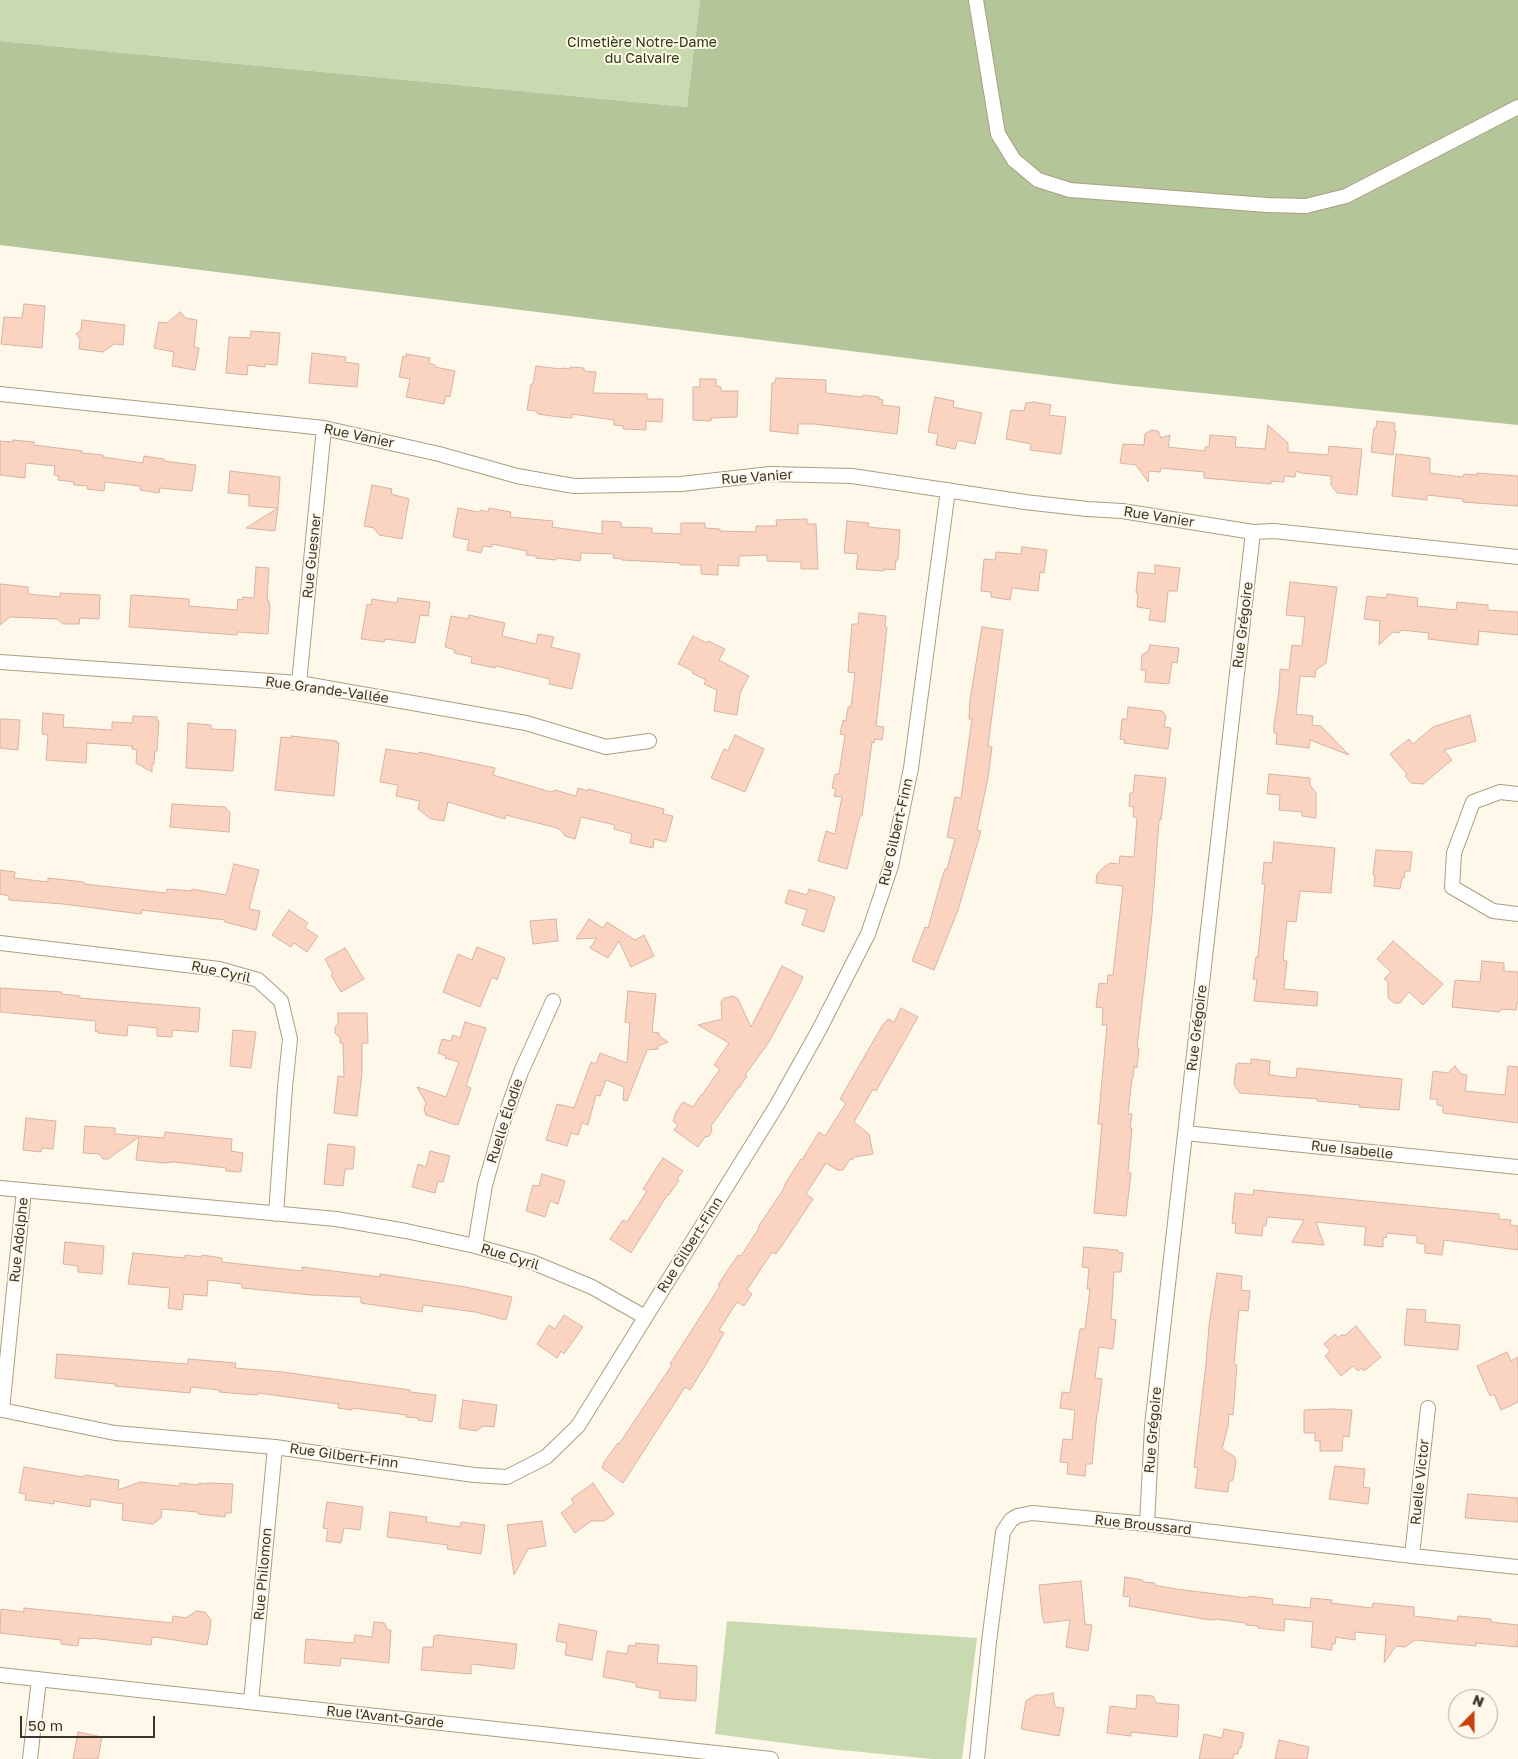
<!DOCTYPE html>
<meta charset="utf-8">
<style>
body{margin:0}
#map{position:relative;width:1518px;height:1759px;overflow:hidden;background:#fef8ea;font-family:"Golos Text",sans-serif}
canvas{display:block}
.north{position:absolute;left:1448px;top:1689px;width:50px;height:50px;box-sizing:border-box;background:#fef8ea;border:1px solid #b0aa9d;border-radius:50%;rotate:22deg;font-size:14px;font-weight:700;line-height:20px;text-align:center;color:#3c3629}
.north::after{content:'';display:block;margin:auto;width:18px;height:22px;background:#c7400e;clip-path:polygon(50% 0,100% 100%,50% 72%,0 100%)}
.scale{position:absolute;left:20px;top:1716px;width:135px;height:22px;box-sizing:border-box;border:2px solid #3c3629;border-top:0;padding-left:6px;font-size:15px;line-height:18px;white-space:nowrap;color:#3c3629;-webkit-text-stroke:4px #fef8ea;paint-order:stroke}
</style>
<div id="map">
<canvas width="1518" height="1759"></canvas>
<div class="north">N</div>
<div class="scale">50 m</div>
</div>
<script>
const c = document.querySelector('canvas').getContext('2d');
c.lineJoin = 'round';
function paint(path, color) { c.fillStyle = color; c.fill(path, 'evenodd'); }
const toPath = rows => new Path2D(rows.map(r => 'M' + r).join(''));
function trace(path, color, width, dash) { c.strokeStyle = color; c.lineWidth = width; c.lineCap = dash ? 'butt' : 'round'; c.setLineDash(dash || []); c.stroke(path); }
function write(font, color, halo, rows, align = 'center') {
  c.font = font + ' "Golos Text",sans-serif'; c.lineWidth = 4; c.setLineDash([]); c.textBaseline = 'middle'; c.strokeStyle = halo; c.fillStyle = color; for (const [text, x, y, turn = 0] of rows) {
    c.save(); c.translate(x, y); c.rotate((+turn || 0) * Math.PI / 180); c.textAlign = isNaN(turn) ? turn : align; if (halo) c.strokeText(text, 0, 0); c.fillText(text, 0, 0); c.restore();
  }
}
const green = toPath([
 [0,0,700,0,687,107,0,41],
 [727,1621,977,1638,962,1759,932,1759,831,1749,715,1734]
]);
const forest = toPath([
 [700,0,1518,0,1518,425,1123,385,0,245,0,41,687,107]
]);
const building = toPath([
 [24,304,45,306,42,348,1,344,4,317,22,318,24,304],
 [180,312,186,318,197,320,194,347,199,348,195,370,172,366,174,352,154,348,159,322,167,323,180,312],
 [82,320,125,325,123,345,114,344,103,352,79,349,80,339,76,334,81,330,82,320],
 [251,331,280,333,277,365,265,364,265,367,248,365,247,375,226,373,229,337,250,338,251,331],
 [312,353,346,357,345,362,359,364,357,387,309,383,312,353],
 [406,354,430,358,429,363,435,365,435,367,455,371,450,397,446,396,444,404,406,397,410,379,399,377,403,356,406,357,406,354],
 [536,366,561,369,562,368,570,369,570,367,584,368,584,371,596,372,593,393,647,394,647,399,663,399,662,422,646,421,646,430,623,429,623,426,614,425,614,420,572,414,572,418,559,417,538,414,536,411,527,410,531,384,533,384,536,366],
 [776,378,826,380,826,393,863,397,863,395,879,397,879,399,883,400,882,405,900,407,897,434,814,424,798,424,798,434,770,431,772,383,775,383,776,378],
 [700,379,716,379,716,386,721,387,721,391,738,391,737,417,711,418,711,421,693,420,693,387,700,387,700,379],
 [935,397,954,401,953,407,982,413,975,444,958,440,955,449,936,445,938,434,928,432,935,397],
 [1034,402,1051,405,1049,415,1066,417,1061,454,1030,450,1031,444,1006,439,1011,410,1024,411,1026,403,1034,402],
 [1377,421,1395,423,1394,431,1396,431,1393,455,1371,452,1374,428,1376,428,1377,421],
 [1268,425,1288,443,1288,452,1328,455,1329,446,1362,449,1357,495,1337,493,1331,485,1331,476,1301,473,1296,471,1295,477,1284,476,1284,482,1271,481,1271,484,1204,478,1204,472,1161,468,1160,472,1149,471,1148,482,1136,465,1120,463,1123,444,1144,445,1145,434,1151,430,1158,431,1161,438,1170,435,1168,447,1205,451,1205,447,1209,447,1210,435,1236,437,1235,447,1265,449,1268,425],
 [13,440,34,442,34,445,82,451,82,453,103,455,103,457,143,463,144,456,164,459,164,461,196,465,192,491,160,488,159,493,140,490,140,486,105,482,104,491,87,489,88,486,74,485,74,482,58,480,59,476,54,475,55,466,26,463,25,478,0,475,0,441,13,442,13,440],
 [1396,454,1430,458,1430,473,1463,477,1464,474,1477,475,1477,473,1518,476,1518,506,1463,502,1463,499,1427,495,1427,500,1392,496,1396,454],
 [230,471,280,477,278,508,275,531,246,528,278,508,249,506,249,495,228,493,230,471],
 [372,485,392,489,391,494,409,499,402,539,379,535,374,528,364,526,372,485],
 [458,508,478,512,482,510,488,512,489,508,511,512,510,517,553,521,552,527,602,534,602,521,621,522,621,527,652,528,652,533,681,534,681,523,705,523,705,528,720,529,720,531,756,532,756,526,777,526,776,520,807,519,807,524,816,524,818,569,801,569,801,562,767,561,767,555,739,556,739,566,718,565,718,575,701,574,701,565,680,565,680,563,622,560,622,559,613,558,614,554,581,553,580,561,557,558,556,560,536,558,536,556,526,555,527,551,492,544,492,547,483,546,481,553,467,550,469,540,453,537,458,508],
 [847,521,869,523,868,527,900,530,898,560,896,560,895,570,884,569,884,571,856,569,858,554,844,553,847,521],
 [1022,547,1047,550,1044,573,1040,572,1038,591,1012,588,1010,600,991,597,991,592,981,591,984,559,995,560,996,552,1021,554,1022,547],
 [1155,565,1180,568,1177,591,1168,591,1165,622,1149,620,1151,609,1137,607,1138,593,1136,593,1138,572,1155,574,1155,565],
 [256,567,269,568,267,600,269,601,270,608,268,634,237,632,237,635,129,627,131,595,189,599,189,606,237,610,238,599,242,600,243,597,254,598,256,567],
 [1290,582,1337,587,1326,663,1316,670,1315,677,1300,676,1296,714,1313,716,1312,725,1321,726,1349,755,1310,740,1309,748,1276,744,1277,733,1274,733,1274,725,1279,691,1280,669,1289,670,1292,645,1302,646,1305,617,1286,615,1290,582],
 [0,584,28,587,28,594,60,597,60,593,100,595,99,619,80,618,79,624,63,624,57,619,10,617,0,625,0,584],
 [1387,594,1418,598,1417,606,1456,610,1457,602,1488,605,1488,610,1518,612,1518,635,1479,631,1478,645,1428,639,1429,633,1401,630,1399,633,1393,632,1379,645,1380,621,1364,619,1367,596,1386,598,1387,594],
 [398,598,430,602,428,616,420,615,415,643,385,639,384,642,361,639,367,604,371,605,372,599,397,603,398,598],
 [859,613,886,616,885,627,887,627,876,726,884,727,882,740,875,739,874,743,872,742,862,816,860,816,847,869,818,861,826,831,835,834,842,797,834,796,836,789,832,788,835,774,839,774,845,735,840,734,843,720,846,721,848,707,851,707,855,673,848,672,852,624,858,624,859,613],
 [469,615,505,623,502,636,536,644,538,634,554,637,551,647,580,654,572,689,549,684,550,679,496,666,495,668,471,663,472,657,454,653,455,650,445,647,451,616,468,619,469,615],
 [982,627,1003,630,988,746,992,747,988,778,977,830,981,831,958,910,934,970,912,961,925,927,928,928,942,878,945,869,947,869,955,839,947,837,955,797,961,798,972,719,969,719,970,700,982,627],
 [693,636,707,643,708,641,725,649,719,660,749,676,740,693,737,715,714,711,717,690,704,684,706,680,692,673,693,671,678,664,693,636],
 [1150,645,1179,648,1177,663,1172,662,1169,684,1145,682,1146,670,1141,670,1142,655,1148,651,1150,645],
 [1128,707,1162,711,1166,716,1164,727,1171,728,1168,749,1124,743,1125,740,1120,739,1122,719,1127,719,1128,707],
 [43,713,64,715,63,727,112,730,112,722,132,723,133,716,157,717,157,721,159,721,157,751,155,751,154,764,152,764,152,772,136,763,137,750,132,749,132,746,87,743,86,763,46,760,48,735,42,734,43,713],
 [1470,715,1476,741,1444,750,1452,760,1423,784,1411,783,1405,776,1407,774,1390,754,1409,739,1413,744,1433,727,1470,715],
 [0,719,20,720,18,750,0,748,0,719],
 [188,723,211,725,211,729,236,730,233,771,186,768,188,723],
 [735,735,764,749,745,792,711,778,724,749,728,751,735,735],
 [291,736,337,741,336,743,339,743,334,796,275,790,281,737,291,738,291,736],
 [386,749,418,754,419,752,495,768,493,775,551,792,555,790,576,796,578,788,588,791,588,789,664,809,663,814,673,816,666,842,654,839,653,848,630,843,632,834,614,829,615,825,581,817,575,839,565,836,562,831,557,828,506,815,505,819,448,802,444,821,431,819,418,809,420,801,396,796,398,785,380,782,386,749],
 [1269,774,1310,778,1310,785,1316,793,1316,818,1302,816,1302,812,1279,810,1280,795,1267,794,1269,774],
 [1135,775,1166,778,1161,820,1159,820,1152,915,1137,1048,1139,1048,1137,1068,1134,1067,1133,1078,1132,1078,1128,1114,1132,1114,1130,1128,1132,1128,1128,1172,1131,1173,1126,1216,1094,1213,1102,1124,1098,1124,1107,1025,1102,1025,1103,1008,1096,1007,1099,983,1107,984,1108,975,1113,975,1123,886,1096,883,1097,874,1104,867,1110,863,1119,864,1120,856,1134,857,1137,818,1133,817,1134,807,1129,806,1130,793,1133,793,1135,775],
 [172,804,225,807,230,813,229,832,170,827,172,804],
 [1274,842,1335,848,1331,893,1300,891,1296,922,1287,921,1283,960,1287,961,1284,989,1318,992,1317,1006,1254,1001,1257,979,1253,979,1256,957,1258,957,1265,884,1262,884,1264,862,1272,863,1274,842],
 [1376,850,1412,852,1410,871,1405,871,1404,878,1402,878,1400,889,1374,886,1375,875,1373,875,1376,850],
 [234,864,259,870,249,909,260,911,256,930,225,922,225,920,142,910,141,914,63,904,9,900,9,896,0,894,0,870,15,872,14,878,48,882,48,878,84,882,84,884,166,893,167,889,191,891,192,889,226,895,234,864],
 [809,889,835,897,824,932,802,925,807,910,785,903,789,890,807,895,809,889],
 [289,910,308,923,305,928,318,936,307,952,294,943,291,947,272,935,289,910],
 [556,919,558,941,533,944,530,921,556,919],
 [589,919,603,928,607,922,635,940,644,935,654,956,631,967,619,941,608,958,590,948,597,938,576,939,589,919],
 [1393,941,1443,984,1423,1005,1409,992,1400,1003,1394,1003,1388,998,1388,982,1384,979,1391,972,1377,959,1393,941],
 [477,947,505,958,497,980,492,977,480,1007,443,992,458,954,472,960,477,947],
 [345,948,364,979,341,992,331,975,333,974,325,959,345,948],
 [1482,961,1504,963,1504,971,1518,972,1518,1003,1517,1003,1516,1010,1502,1009,1499,1012,1452,1007,1455,980,1480,982,1482,961],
 [782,966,803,977,799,986,769,1042,745,1075,747,1076,739,1088,738,1088,711,1126,712,1131,709,1136,705,1137,698,1147,674,1130,678,1125,673,1121,676,1112,683,1102,693,1107,701,1095,702,1095,720,1069,714,1065,729,1043,698,1025,722,1019,721,1002,724,998,733,996,738,999,751,1027,782,966],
 [0,988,62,992,62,994,80,996,80,998,200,1008,198,1032,172,1030,172,1037,157,1036,157,1028,128,1025,127,1036,98,1033,98,1032,95,1031,96,1021,0,1012,0,988],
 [628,991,656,994,652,1032,659,1033,659,1036,668,1042,658,1046,658,1049,647,1050,627,1101,623,1100,624,1087,606,1080,600,1096,596,1095,588,1125,582,1123,578,1135,571,1133,567,1146,546,1140,557,1104,574,1108,591,1062,596,1064,600,1053,627,1063,630,1023,625,1022,628,991],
 [901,1008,918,1017,876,1091,873,1089,854,1122,869,1134,873,1154,854,1157,852,1160,850,1159,843,1170,837,1170,826,1163,806,1194,813,1199,787,1238,776,1254,772,1252,747,1290,752,1294,744,1306,737,1302,719,1330,724,1333,705,1366,690,1390,685,1387,623,1483,602,1468,604,1462,618,1443,619,1444,672,1365,670,1364,720,1286,718,1285,738,1255,741,1256,759,1228,758,1227,783,1190,786,1182,801,1159,802,1160,819,1132,825,1136,846,1103,840,1099,882,1026,888,1019,894,1022,901,1008],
 [338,1013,367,1013,368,1043,362,1043,362,1073,357,1116,334,1113,338,1076,344,1077,343,1043,340,1043,340,1038,335,1033,335,1027,338,1024,338,1013],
 [465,1022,486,1028,466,1086,471,1088,458,1125,453,1124,426,1115,424,1109,426,1103,417,1087,446,1097,459,1062,445,1058,446,1056,438,1053,442,1039,451,1041,453,1035,460,1038,465,1022],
 [233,1030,256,1032,251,1068,230,1066,233,1030],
 [1251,1059,1270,1061,1269,1075,1296,1078,1297,1068,1402,1079,1399,1110,1359,1107,1360,1105,1317,1101,1318,1099,1240,1093,1234,1085,1236,1065,1238,1063,1251,1064,1251,1059],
 [1455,1066,1461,1074,1467,1075,1465,1091,1505,1095,1508,1066,1518,1067,1518,1123,1443,1113,1443,1106,1437,1105,1437,1099,1430,1099,1433,1071,1448,1073,1455,1066],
 [26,1118,56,1121,53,1149,42,1148,41,1152,23,1150,26,1118],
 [85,1126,115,1128,115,1134,164,1138,165,1132,232,1139,231,1151,243,1153,241,1172,226,1171,226,1168,209,1166,174,1162,164,1163,136,1160,139,1137,108,1159,103,1159,99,1154,83,1153,85,1126],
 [328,1144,355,1147,353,1169,345,1169,343,1186,324,1184,328,1144],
 [430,1151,450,1156,443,1182,438,1181,435,1193,412,1187,418,1164,426,1167,430,1151],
 [663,1158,683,1171,677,1179,679,1180,669,1195,668,1194,631,1253,610,1239,623,1220,627,1222,647,1191,643,1189,663,1158],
 [542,1174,565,1181,558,1204,550,1201,545,1217,526,1211,533,1185,539,1186,542,1174],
 [1254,1190,1499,1214,1499,1219,1511,1220,1510,1225,1518,1226,1518,1250,1444,1240,1442,1255,1425,1253,1425,1244,1417,1243,1417,1236,1387,1233,1386,1238,1383,1237,1383,1247,1364,1245,1366,1227,1316,1222,1324,1245,1292,1242,1304,1220,1267,1217,1266,1226,1263,1226,1262,1236,1235,1233,1236,1224,1232,1223,1235,1193,1253,1195,1254,1190],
 [65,1242,104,1246,102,1274,78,1272,78,1266,63,1264,65,1242],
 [1084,1247,1118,1250,1118,1252,1123,1253,1121,1272,1114,1272,1111,1319,1116,1320,1113,1349,1099,1347,1095,1378,1102,1379,1098,1412,1097,1412,1092,1464,1086,1464,1085,1476,1067,1474,1068,1463,1060,1462,1063,1439,1072,1440,1075,1410,1060,1408,1062,1392,1070,1393,1080,1329,1085,1329,1090,1289,1087,1289,1089,1268,1082,1267,1084,1247],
 [133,1253,185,1258,185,1255,201,1257,202,1255,222,1258,222,1262,302,1271,302,1267,380,1277,380,1274,466,1287,512,1297,506,1320,475,1312,423,1305,422,1312,361,1303,361,1297,311,1295,242,1288,242,1284,208,1280,207,1296,184,1294,182,1310,168,1308,170,1288,128,1284,133,1253],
 [1217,1273,1242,1276,1241,1290,1250,1291,1248,1311,1239,1310,1234,1364,1237,1365,1233,1415,1229,1414,1228,1426,1222,1449,1234,1456,1236,1461,1233,1480,1229,1482,1228,1492,1195,1488,1198,1468,1194,1467,1206,1364,1209,1326,1217,1273],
 [1407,1309,1426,1310,1425,1322,1460,1325,1458,1350,1404,1345,1407,1309],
 [564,1315,583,1327,564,1354,561,1351,557,1358,537,1344,549,1325,555,1329,564,1315],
 [1356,1326,1381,1357,1364,1371,1362,1368,1358,1371,1353,1366,1341,1376,1325,1356,1330,1351,1324,1344,1335,1334,1338,1338,1342,1334,1344,1336,1356,1326],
 [1507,1352,1511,1361,1518,1357,1518,1402,1501,1410,1494,1394,1490,1396,1477,1366,1507,1352],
 [57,1354,188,1364,188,1359,236,1363,235,1368,283,1372,410,1390,410,1392,436,1395,432,1422,418,1420,418,1418,406,1417,407,1415,352,1408,352,1410,338,1408,339,1404,258,1393,258,1395,242,1394,219,1392,220,1390,191,1387,190,1393,115,1386,115,1384,55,1378,57,1354],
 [463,1400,497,1405,494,1427,483,1426,477,1431,459,1428,463,1400],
 [1332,1409,1352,1410,1349,1437,1343,1436,1342,1451,1320,1451,1320,1441,1315,1441,1315,1433,1304,1433,1304,1410,1332,1409],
 [1335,1466,1365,1469,1363,1487,1370,1488,1368,1504,1329,1499,1335,1466],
 [24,1467,83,1477,85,1475,119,1480,118,1490,140,1482,179,1486,180,1483,199,1485,199,1483,207,1484,207,1483,233,1484,231,1513,225,1513,225,1517,198,1514,198,1512,162,1509,161,1518,153,1524,122,1520,123,1504,91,1499,90,1507,54,1501,54,1504,25,1500,26,1494,19,1493,24,1467],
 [593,1483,614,1514,604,1521,591,1521,575,1533,561,1513,574,1503,571,1499,593,1483],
 [1468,1494,1518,1498,1518,1522,1465,1518,1468,1494],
 [327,1502,363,1507,360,1530,344,1528,341,1543,326,1541,328,1529,323,1528,327,1502],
 [390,1512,427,1517,426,1522,460,1527,461,1522,485,1525,481,1554,447,1549,448,1545,387,1537,390,1512],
 [542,1521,546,1546,528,1549,514,1575,507,1525,542,1521],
 [1125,1577,1143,1580,1143,1582,1155,1583,1154,1585,1176,1589,1248,1598,1249,1596,1273,1599,1272,1604,1310,1608,1311,1598,1332,1600,1331,1603,1372,1608,1373,1603,1414,1607,1414,1616,1457,1621,1458,1616,1491,1619,1491,1622,1518,1625,1518,1647,1476,1643,1476,1646,1415,1640,1405,1647,1396,1646,1384,1663,1386,1635,1355,1632,1355,1640,1336,1637,1335,1644,1332,1644,1332,1650,1311,1647,1313,1622,1285,1619,1284,1631,1258,1628,1258,1626,1246,1625,1246,1623,1215,1619,1215,1620,1204,1619,1129,1606,1130,1597,1123,1596,1125,1577],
 [1081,1581,1085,1624,1092,1625,1088,1651,1066,1647,1070,1620,1044,1623,1042,1614,1039,1585,1081,1581],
 [24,1608,172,1623,173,1616,186,1618,196,1611,205,1612,211,1620,210,1630,207,1645,155,1637,152,1638,151,1645,91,1638,91,1639,79,1638,78,1646,61,1644,61,1640,0,1633,1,1609,24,1612,24,1608],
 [374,1622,384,1623,388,1630,391,1630,389,1663,341,1658,340,1666,304,1663,306,1639,354,1643,355,1635,372,1637,374,1622],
 [559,1624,597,1631,592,1660,565,1655,567,1643,556,1641,559,1624],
 [438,1635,517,1644,514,1669,471,1664,471,1674,421,1670,423,1647,433,1647,434,1636,438,1635],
 [636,1643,659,1645,657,1663,697,1666,696,1701,659,1698,660,1691,636,1687,636,1683,603,1677,607,1651,627,1654,629,1645,636,1646,636,1643],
 [1053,1693,1055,1707,1064,1708,1059,1736,1021,1729,1026,1701,1035,1695,1045,1695,1053,1693],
 [1137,1695,1153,1696,1156,1703,1179,1705,1177,1737,1131,1732,1131,1736,1107,1733,1110,1706,1136,1709,1137,1695],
 [1224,1729,1244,1733,1241,1748,1239,1748,1238,1754,1234,1754,1233,1759,1199,1759,1204,1734,1222,1738,1224,1729],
 [78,1732,102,1737,98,1759,73,1759,78,1732],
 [1279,1740,1309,1747,1307,1759,1275,1759,1279,1740]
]);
const minor = toPath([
 [976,0,998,134,1014,160,1038,180,1070,190,1267,205,1306,206,1346,196,1518,107],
 [0,394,324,428,439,454,517,476,574,486,681,484,770,474,852,476,1025,502,1087,509,1122,511,1253,532,1274,531,1518,557],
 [0,662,299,683,526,723,606,747,649,741],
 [299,683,324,428],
 [1518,794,1500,792,1473,802,1454,853,1452,887,1493,911,1518,914],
 [0,943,219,969,258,980,281,1001,290,1039,285,1087,276,1214],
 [1185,1133,1518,1167],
 [0,1188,336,1219,406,1231,475,1246,532,1262,592,1287,645,1317],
 [24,1190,2,1410,115,1433,275,1447,474,1475,507,1477,546,1457,578,1426,777,1105,819,1030,868,934,891,866,911,768,948,490],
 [475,1246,485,1185,503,1122,521,1072,553,1001],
 [1147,1524,1152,1426,1253,532],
 [1412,1556,1428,1408],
 [0,1675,771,1759],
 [251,1702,275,1447],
 [30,1759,39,1679],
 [977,1759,989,1642,1003,1532,1011,1520,1017,1516,1032,1513,1147,1524,1412,1556,1518,1567]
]);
const parkNames = [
 ["Cimetière Notre-Dame",642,43],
 ["du Calvaire",642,59]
];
const streetNames = [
 ["Rue Vanier",359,436,12],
 ["Rue Vanier",757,477,-4],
 ["Rue Vanier",1159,517,9],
 ["Rue Guesner",312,556,-84],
 ["Rue Grégoire",1243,625,-83],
 ["Rue Grande-Vallée",327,690,8],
 ["Rue Gilbert-Finn",896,832,-77],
 ["Rue Cyril",221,972,12],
 ["Rue Grégoire",1197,1028,-83],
 ["Ruelle Élodie",505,1121,-72],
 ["Rue Isabelle",1352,1150,6],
 ["Rue Adolphe",19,1240,-84],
 ["Rue Gilbert-Finn",690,1245,-58],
 ["Rue Cyril",510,1257,17],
 ["Rue Grégoire",1153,1430,-85],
 ["Rue Gilbert-Finn",344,1456,8],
 ["Ruelle Victor",1420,1482,-84],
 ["Rue Broussard",1143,1525,6],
 ["Rue Philomon",263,1574,-85],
 ["Rue l'Avant-Garde",385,1717,6]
];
paint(green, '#c9dab1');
paint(forest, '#b3c599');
paint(building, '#fbd3c1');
trace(building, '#d7b3a3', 1);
trace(minor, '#ac9e7e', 16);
trace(minor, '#fff', 14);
write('14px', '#2b3b09', '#fef8ea', parkNames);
write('14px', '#3c3629', '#fef8ea', streetNames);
</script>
